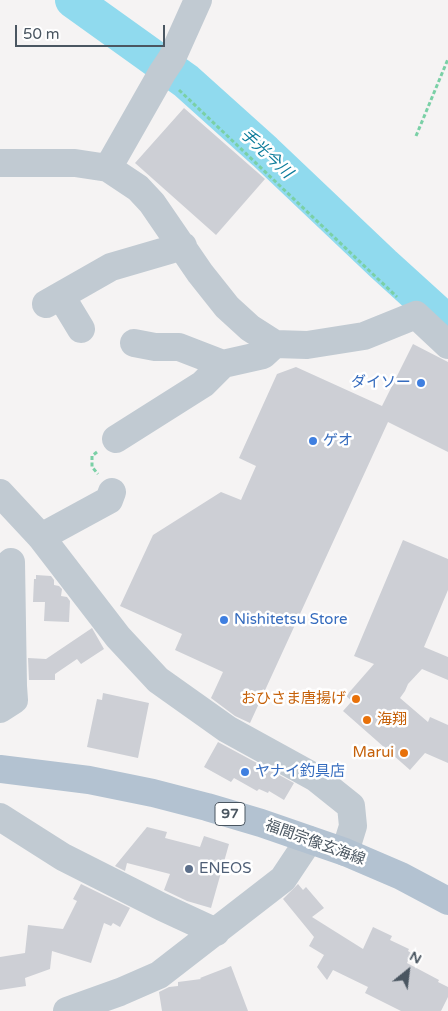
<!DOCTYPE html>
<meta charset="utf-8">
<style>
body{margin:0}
#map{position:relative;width:448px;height:1011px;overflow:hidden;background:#f5f3f3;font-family:"Varela Round",sans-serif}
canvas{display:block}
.north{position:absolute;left:383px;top:946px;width:50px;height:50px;-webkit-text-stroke:4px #fff;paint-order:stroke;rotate:29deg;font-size:14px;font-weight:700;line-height:20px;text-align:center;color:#4a5661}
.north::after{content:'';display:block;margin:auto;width:18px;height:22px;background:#4a5661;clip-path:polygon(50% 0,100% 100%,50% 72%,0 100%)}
.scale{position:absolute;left:15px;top:25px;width:150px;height:22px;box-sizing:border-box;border:2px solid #4a5661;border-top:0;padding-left:6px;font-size:15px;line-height:18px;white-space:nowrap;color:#4a5661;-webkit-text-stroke:4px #fff;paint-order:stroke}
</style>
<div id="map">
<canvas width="448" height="1011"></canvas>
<div class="north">N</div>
<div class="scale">50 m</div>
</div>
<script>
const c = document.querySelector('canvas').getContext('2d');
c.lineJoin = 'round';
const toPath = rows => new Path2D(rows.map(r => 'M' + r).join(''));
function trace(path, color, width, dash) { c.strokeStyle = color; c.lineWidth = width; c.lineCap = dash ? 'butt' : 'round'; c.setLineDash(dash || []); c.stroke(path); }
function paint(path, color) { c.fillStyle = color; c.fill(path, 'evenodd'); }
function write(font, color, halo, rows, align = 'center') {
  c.font = font + ' "Varela Round","Noto Sans JP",sans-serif'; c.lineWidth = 5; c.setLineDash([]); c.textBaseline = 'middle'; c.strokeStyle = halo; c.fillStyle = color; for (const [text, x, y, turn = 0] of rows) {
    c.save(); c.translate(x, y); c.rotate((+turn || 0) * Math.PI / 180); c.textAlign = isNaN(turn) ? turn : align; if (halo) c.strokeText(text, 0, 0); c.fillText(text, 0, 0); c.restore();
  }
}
const river = toPath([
 [73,0,186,81,265,152,383,264,448,323]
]);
const building = toPath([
 [184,108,265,179,216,235,135,163],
 [413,344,448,362,448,452,388,422,250,723,235,716,211,698,223,672,175,650,182,634,120,606,153,535,221,492,241,500,256,466,239,458,277,374,296,367,382,406],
 [403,540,448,559,448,590,424,647,448,657,448,680,422,669,408,684,405,691,400,698,428,722,430,717,448,725,448,763,425,753,410,770,343,711,352,701,346,696,374,664,354,656],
 [36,575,51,576,54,580,54,585,59,586,62,589,61,596,67,597,70,601,69,622,44,621,45,602,33,602,34,579,36,579],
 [92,628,104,649,81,664,77,659,55,674,55,680,29,680,28,658,46,659],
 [103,693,149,703,138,758,87,747,97,699,102,700],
 [218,742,294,783,284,800,269,791,268,793,259,789,257,791,234,778,231,782,204,767],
 [147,827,167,832,165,838,200,847,204,836,229,844,211,908,187,901,164,890,170,874,127,863,125,871,115,866],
 [81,884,130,908,120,927,113,923,111,926,104,923,91,963,52,951,50,969,25,978,26,986,0,990,0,957,25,953,28,925,63,929,77,901,73,899],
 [298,884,303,890,306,887,324,908,312,917,363,949,373,927,392,936,390,940,409,949,408,951,411,953,407,963,439,980,438,982,448,987,448,997,441,1011,401,1011,365,993,368,987,333,970,327,980,317,967,324,955,309,946,314,937,283,899],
 [231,966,248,1011,162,1011,159,992,169,987,178,986,178,982,201,979,200,978]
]);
const path = toPath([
 [179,90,397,297],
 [416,136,448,59],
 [97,452,92,456,92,467,98,474]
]);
const minor = toPath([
 [0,163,75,163,108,168,138,188,152,203,200,273,227,307,250,328,275,344,307,345,364,336,416,315,448,345],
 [108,168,162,73,172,58,198,0],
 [61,296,81,329],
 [46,304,111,267,183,246],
 [134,343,155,347,179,347,223,364],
 [116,439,203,384,223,364,263,355,275,344],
 [0,493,41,537,118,637,158,680,227,729,316,778,351,806,353,826,345,852],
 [41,537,109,500,112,492],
 [0,686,13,686,11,562],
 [0,709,14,700,13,686],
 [0,817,63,857,162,907,216,932],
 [67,1011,120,992,159,975,283,879,309,840]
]);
const major = toPath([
 [0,769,89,780,153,793,207,807,261,823,345,852,401,876,448,901]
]);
const markers = [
 [421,383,5,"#3f7fe0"],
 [313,441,5,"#3f7fe0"],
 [224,620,5,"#3f7fe0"],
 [356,699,5,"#e8710a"],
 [367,720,5,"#e8710a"],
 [404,753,5,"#e8710a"],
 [245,772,5,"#3f7fe0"],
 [189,869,5,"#5c6f8a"]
];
const shields = [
 [230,814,30]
];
const shieldNames = [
 ["97",230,814]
];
const shopNames = [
 ["ダイソー",411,383,"right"],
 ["ゲオ",323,441],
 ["Nishitetsu Store",234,620],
 ["ヤナイ釣具店",255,772]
];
const foodNames = [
 ["おひさま唐揚げ",346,699],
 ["海翔",377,720,"left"],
 ["Marui",394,753]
];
const streetNames = [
 ["福間宗像玄海線",315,843,20]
];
const serviceNames = [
 ["ENEOS",199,869]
];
const waterNames = [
 ["手光今川",266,154,43]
];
trace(river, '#90daee', 36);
paint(building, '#cdcfd5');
trace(path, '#7ad0a6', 3, [4, 2.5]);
trace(minor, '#c1cad2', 28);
trace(major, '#b3c2d1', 28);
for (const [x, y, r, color] of markers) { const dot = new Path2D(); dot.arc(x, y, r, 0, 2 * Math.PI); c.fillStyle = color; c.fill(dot); trace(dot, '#fff', 2); }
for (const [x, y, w] of shields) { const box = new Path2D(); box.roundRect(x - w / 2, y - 11.5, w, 23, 4); c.fillStyle = '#fff'; c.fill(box); trace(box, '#4a5661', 1); }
write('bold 14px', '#4a5661', null, shieldNames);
write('15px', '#366cbe', '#fff', shopNames, 'left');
write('15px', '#c56008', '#fff', foodNames, 'right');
write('15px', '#4a5661', '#fff', streetNames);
write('15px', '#4e5e75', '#fff', serviceNames, 'left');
write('italic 16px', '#0c7c9b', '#fff', waterNames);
</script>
